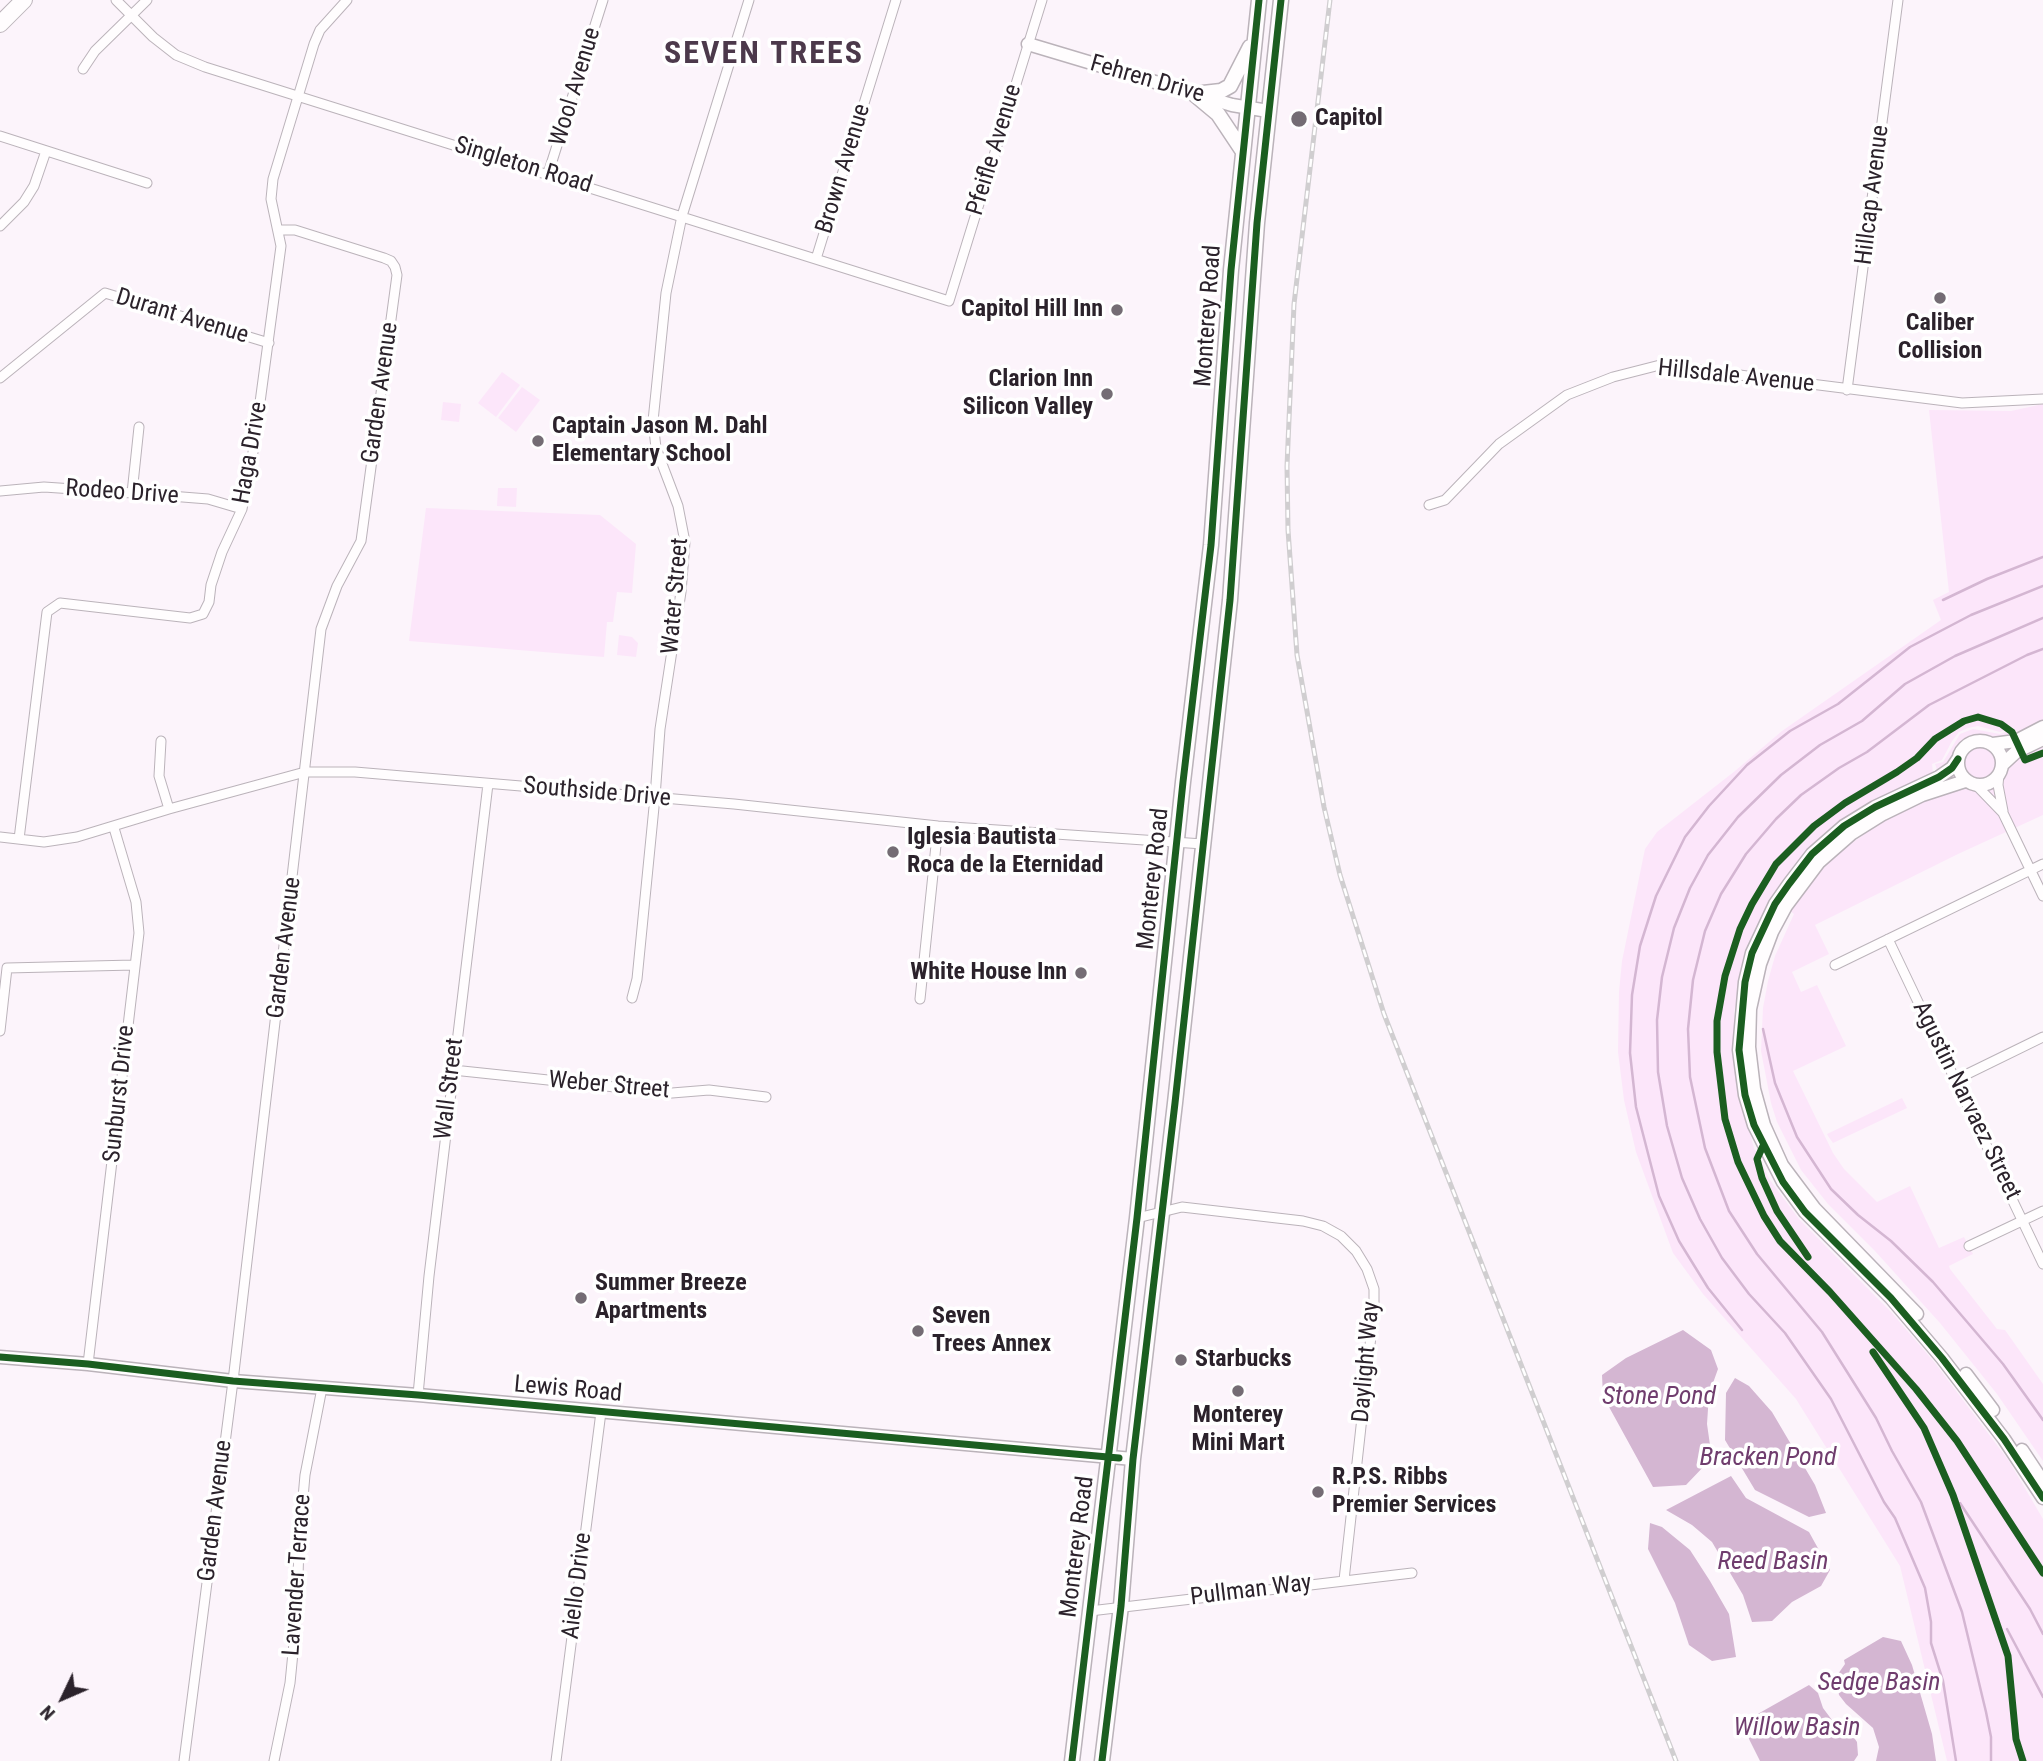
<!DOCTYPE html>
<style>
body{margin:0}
#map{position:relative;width:2043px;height:1761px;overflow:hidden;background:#fcf4fb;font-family:"Roboto Condensed",sans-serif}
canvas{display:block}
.north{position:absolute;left:28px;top:1663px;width:70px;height:70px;-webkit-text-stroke:5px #fff;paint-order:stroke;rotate:226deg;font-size:19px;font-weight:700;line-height:28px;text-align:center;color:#2b222b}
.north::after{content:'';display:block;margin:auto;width:24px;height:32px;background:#2b222b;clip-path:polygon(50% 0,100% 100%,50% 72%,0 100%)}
</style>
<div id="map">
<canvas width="2043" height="1761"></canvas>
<div class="north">N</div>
</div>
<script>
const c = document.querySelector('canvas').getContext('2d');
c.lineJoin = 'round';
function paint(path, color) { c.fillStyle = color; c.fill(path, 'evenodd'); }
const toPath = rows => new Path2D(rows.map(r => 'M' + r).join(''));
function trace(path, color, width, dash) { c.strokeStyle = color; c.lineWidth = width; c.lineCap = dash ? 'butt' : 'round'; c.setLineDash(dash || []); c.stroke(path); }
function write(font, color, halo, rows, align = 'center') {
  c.font = font + ' "Roboto Condensed",sans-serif'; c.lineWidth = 7; c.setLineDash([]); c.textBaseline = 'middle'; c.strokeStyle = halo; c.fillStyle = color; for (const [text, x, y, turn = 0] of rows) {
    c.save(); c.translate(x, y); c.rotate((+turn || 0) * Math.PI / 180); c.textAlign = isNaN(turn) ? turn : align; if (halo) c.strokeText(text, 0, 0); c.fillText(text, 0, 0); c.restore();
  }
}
const green = toPath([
 [502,372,520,385,496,417,478,403],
 [522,387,540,400,516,432,498,418],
 [443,402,461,404,459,422,441,420],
 [2043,404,2043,720,2018,733,2012,727,2000,732,1978,726,1968,728,1959,732,1952,741,1942,760,1932,764,1933,773,1858,811,1740,981,1734,1012,1734,1052,1740,1097,1754,1148,1770,1180,1799,1219,1892,1313,1935,1363,2009,1461,2043,1519,2043,1761,1947,1761,1900,1566,1796,1399,1703,1294,1673,1253,1636,1152,1624,1100,1618,1052,1619,992,1622,961,1645,849,1657,832,1735,771,1782,731,1941,620,1933,600,1949,592,1929,410,2011,411],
 [498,488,517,488,516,507,497,506],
 [426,508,600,515,636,544,632,593,617,592,613,622,607,622,604,657,409,641],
 [619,635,632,637,638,643,636,657,617,655],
 [1973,729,2000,734,2010,730,2014,735,2043,739,2043,815,1958,854,1815,925,1829,954,1792,972,1801,992,1817,985,1846,1046,1793,1071,1833,1153,1844,1169,1877,1202,1910,1186,1939,1248,1964,1237,1973,1254,1949,1266,1950,1269,1997,1329,2005,1330,2043,1384,2043,1461,1997,1394,1940,1323,1875,1251,1828,1204,1801,1170,1777,1122,1771,1103,1761,1051,1763,1008,1768,981,1775,956,1794,914,1790,911,1821,869,1841,851,1884,820,1944,790,1935,764,1943,762,1960,734],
 [1902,1098,1907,1108,1833,1143,1828,1136,1827,1134]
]);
const water = toPath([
 [1683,1330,1711,1350,1718,1369,1709,1394,1707,1424,1710,1445,1707,1463,1686,1485,1653,1487,1603,1396,1602,1375,1626,1358],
 [1735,1378,1749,1386,1772,1412,1815,1485,1826,1513,1809,1517,1755,1490,1725,1440,1726,1393],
 [1731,1476,1746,1498,1809,1532,1830,1570,1821,1586,1792,1602,1772,1621,1752,1622,1743,1595,1712,1542,1692,1525,1666,1510],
 [1650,1523,1662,1527,1690,1550,1710,1581,1729,1614,1736,1657,1712,1661,1689,1645,1675,1603,1648,1549],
 [1883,1637,1901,1641,1912,1665,1932,1734,1936,1761,1876,1761,1879,1747,1873,1728,1846,1704,1839,1695,1837,1683,1838,1674,1845,1664,1844,1660],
 [1809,1685,1818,1693,1823,1708,1832,1720,1850,1732,1857,1742,1858,1755,1854,1761,1760,1761,1749,1739,1746,1727,1747,1720]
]);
const stream = toPath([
 [1943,600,1987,579,2043,557],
 [1763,1029,1775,1083,1797,1137,1831,1189,1858,1215,1891,1241,1933,1282,2003,1364,2043,1420],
 [1742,1330,1708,1288,1679,1241,1659,1196,1636,1107,1630,1053,1632,995,1640,946,1656,896,1685,837,1709,806,1747,765,1790,731,1838,704,1910,647,1971,615,2043,586],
 [1960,1503,2030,1609,2043,1634],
 [2007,1629,2043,1697],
 [1956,1761,1943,1681,1931,1643,1931,1622,1925,1588,1895,1518,1884,1502,1831,1399,1785,1333,1749,1294,1722,1258,1700,1219,1682,1178,1667,1126,1658,1072,1657,1020,1662,977,1674,928,1690,888,1708,855,1738,817,1781,775,1820,745,1862,721,1905,684,1955,656,2043,618],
 [1991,1761,1991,1737,1986,1712,1962,1612,1921,1502,1892,1451,1876,1418,1822,1332,1757,1254,1729,1211,1705,1148,1690,1077,1688,1029,1693,980,1705,931,1721,894,1746,854,1776,819,1801,795,1839,768,1867,752,1929,705,2027,655,2043,649]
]);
const street = toPath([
 [116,0,153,37,176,55,205,67,949,301,1042,0],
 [83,69,95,51,147,0],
 [0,136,147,183],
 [548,174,603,0],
 [0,226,24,202,34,186,46,151],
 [816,259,896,0],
 [0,378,105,293,269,343],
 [1847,390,1898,0],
 [0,491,44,487,132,493,208,499,242,509],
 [132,493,139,427],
 [1429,505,1445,500,1499,444,1567,395,1613,377,1660,365,1962,403,2043,399],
 [161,741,159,776,169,809],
 [1999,774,1998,785,2003,811],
 [1976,785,2003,813,2043,896],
 [0,837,44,842,77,837,169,809,305,772,355,772,734,804,938,826,1203,844],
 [19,839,47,612,60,603,190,618,203,614,209,602,211,585,222,552,242,509,254,447,281,246,271,199,273,179,314,44,320,30,347,0],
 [1888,939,2043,1264],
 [1835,965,2043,864],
 [632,998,637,979,655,797,660,729,681,592,685,542,678,506,656,448,653,421,666,293,682,216,749,0],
 [920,999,938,826],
 [0,1031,7,968,134,965],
 [453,1070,672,1093,709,1090,766,1097],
 [1955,1080,2043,1037],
 [1137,1218,1182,1207,1303,1221,1323,1226,1341,1236,1356,1251,1367,1269,1374,1289,1374,1309,1344,1580],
 [1969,1246,2043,1211],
 [88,1364,139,933,136,902,114,828],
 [418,1395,429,1276,488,784],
 [1090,1611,1412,1573],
 [184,1761,233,1381,321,629,337,586,361,541,397,275,395,267,391,261,384,258,295,230,279,230],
 [274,1761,290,1683,297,1612,299,1543,305,1475,322,1388],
 [556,1761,601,1412]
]);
const secondary = toPath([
 [1028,44,1232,105,1268,111],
 '1958 763a22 22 0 1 1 44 0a22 22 0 1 1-44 0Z',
 [1993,744,2016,741,2043,727],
 [1958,759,1952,768,1939,777,1875,807,1844,826,1812,854,1789,884,1775,904,1752,953,1745,982,1739,1050,1745,1095,1754,1125,1783,1182,1805,1212,1891,1298,1942,1358,2004,1439,2043,1498],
 [2002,765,2016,752,2043,739],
 [1917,1314,1815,1209,1782,1165,1764,1125,1754,1089,1749,1047,1750,1009,1760,964,1772,932,1786,906,1819,862,1851,834,1883,814,1922,795,1965,781],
 [0,1357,88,1364,233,1381,418,1395,1133,1459],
 [1966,1374,1993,1410],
 [2022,1450,2043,1482]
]);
const primary = toPath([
 [1194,94,1221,91,1230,86,1250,47],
 [1194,94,1218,114,1242,150],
 [1072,1761,1137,1218,1183,782,1211,545,1231,270,1259,0],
 [1102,1761,1121,1606,1133,1459,1175,1103,1230,600,1257,223,1281,0]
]);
const highway = toPath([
 [0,24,24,0]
]);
const rail = toPath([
 [1330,0,1294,304,1287,466,1288,530,1297,655,1324,807,1340,875,1384,1014,1676,1761]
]);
const cycleway = toPath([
 [2043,753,2025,760,2012,732,2001,724,1978,717,1964,721,1935,739,1917,758,1897,772,1845,803,1814,826,1776,864,1752,904,1740,929,1725,976,1717,1021,1717,1052,1725,1119,1738,1162,1764,1216,1780,1241,1830,1292,1916,1389,1957,1441,2043,1573],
 [1958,759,1952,768,1939,777,1875,807,1844,826,1812,854,1789,884,1775,904,1752,953,1745,982,1739,1050,1745,1095,1754,1125,1783,1182,1805,1212,1891,1298,1942,1358,2004,1439,2043,1498],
 [1763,1146,1757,1159,1762,1178,1777,1211,1808,1257],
 [1873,1352,1924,1428,1953,1495,2008,1656,2016,1739,2023,1761],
 [0,1357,88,1364,233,1381,418,1395,1119,1458],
 [1072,1761,1137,1218,1183,782,1211,545,1231,270,1259,0],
 [1102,1761,1121,1606,1133,1459,1175,1103,1230,600,1257,223,1281,0]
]);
const markers = [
 [1299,119,9,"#746c74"],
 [1940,298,7,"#746c74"],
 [1117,310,7,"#746c74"],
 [1107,394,7,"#746c74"],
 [538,441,7,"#746c74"],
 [893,852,7,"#746c74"],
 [1081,973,7,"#746c74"],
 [581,1298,7,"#746c74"],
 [918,1331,7,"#746c74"],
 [1181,1360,7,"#746c74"],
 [1238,1391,7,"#746c74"],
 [1318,1492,7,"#746c74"]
];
const streetNames = [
 ["Fehren Drive",1147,80,16],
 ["Wool Avenue",576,87,-73],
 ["Pfeifle Avenue",995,150,-73],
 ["Singleton Road",523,166,17],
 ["Brown Avenue",844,169,-73],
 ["Hillcap Avenue",1873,195,-83],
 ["Monterey Road",1209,316,-86],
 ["Durant Avenue",182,317,17],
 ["Hillsdale Avenue",1736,377,6],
 ["Garden Avenue",381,393,-82],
 ["Haga Drive",251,453,-80],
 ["Rodeo Drive",122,493,4],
 ["Water Street",676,596,-85],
 ["Southside Drive",597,793,5],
 ["Monterey Road",1154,879,-84],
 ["Garden Avenue",285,948,-83],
 ["Weber Street",609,1086,5],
 ["Wall Street",450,1089,-83],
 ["Sunburst Drive",120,1094,-84],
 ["Agustin Narvaez Street",1966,1101,64],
 ["Daylight Way",1367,1362,-85],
 ["Lewis Road",568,1390,5],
 ["Garden Avenue",216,1511,-83],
 ["Monterey Road",1078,1547,-83],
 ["Lavender Terrace",298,1575,-86],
 ["Aiello Drive",578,1586,-83],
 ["Pullman Way",1251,1591,-7]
];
const poiNames = [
 ["Capitol",1315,119],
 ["Capitol Hill Inn",1103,310,"right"],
 ["Caliber",1940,324,"center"],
 ["Collision",1940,352,"center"],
 ["Clarion Inn",1093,380,"right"],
 ["Silicon Valley",1093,408,"right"],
 ["Captain Jason M. Dahl",552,427],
 ["Elementary School",552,455],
 ["Iglesia Bautista",907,838],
 ["Roca de la Eternidad",907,866],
 ["White House Inn",1067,973,"right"],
 ["Summer Breeze",595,1284],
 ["Apartments",595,1312],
 ["Seven",932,1317],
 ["Trees Annex",932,1345],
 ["Starbucks",1195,1360],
 ["Monterey",1238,1416,"center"],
 ["Mini Mart",1238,1444,"center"],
 ["R.P.S. Ribbs",1332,1478],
 ["Premier Services",1332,1506]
];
const waterNames = [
 ["Stone Pond",1659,1397],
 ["Bracken Pond",1768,1458],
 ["Reed Basin",1773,1562],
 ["Sedge Basin",1879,1683],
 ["Willow Basin",1797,1728]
];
const districtNames = [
 ["SEVEN TREES",764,55]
];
paint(green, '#fce6fa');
paint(water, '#d4b6d2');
trace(stream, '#d4b6d2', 2.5);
trace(street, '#bbb3ba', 11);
trace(secondary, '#bbb3ba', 15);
trace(primary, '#bbb3ba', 17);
trace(highway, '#bbb3ba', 18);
trace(street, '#fffdfe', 9);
trace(secondary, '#fffdfe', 12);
trace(primary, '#fffdfe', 14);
trace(highway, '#fffdfe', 16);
trace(rail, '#d0ced0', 5);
trace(rail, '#fff', 2.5, [8]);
trace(cycleway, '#1b5e20', 7);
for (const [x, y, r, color] of markers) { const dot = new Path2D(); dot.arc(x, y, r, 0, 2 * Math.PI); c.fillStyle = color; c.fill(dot); trace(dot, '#fff', 2.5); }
write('24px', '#2b222b', '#fff', streetNames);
write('bold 24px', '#2b222b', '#fff', poiNames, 'left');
write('italic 26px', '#703d6e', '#fff', waterNames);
c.letterSpacing = '2px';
write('bold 32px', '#4c394b', '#fff', districtNames);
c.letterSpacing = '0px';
</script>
